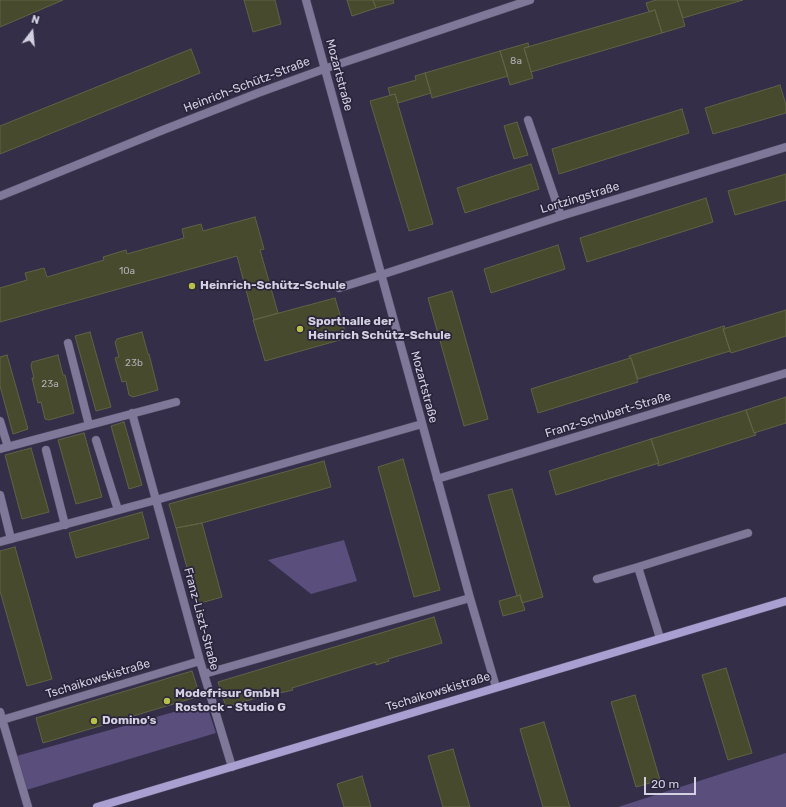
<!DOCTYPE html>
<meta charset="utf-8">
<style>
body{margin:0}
#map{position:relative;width:786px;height:807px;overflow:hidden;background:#342e48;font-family:Rubik,sans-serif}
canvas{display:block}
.north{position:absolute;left:12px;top:12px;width:40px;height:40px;-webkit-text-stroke:3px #2a243d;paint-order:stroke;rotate:16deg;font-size:11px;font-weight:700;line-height:16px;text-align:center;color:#d3d0e1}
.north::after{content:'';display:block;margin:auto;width:14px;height:18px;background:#d3d0e1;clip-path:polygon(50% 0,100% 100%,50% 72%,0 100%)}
.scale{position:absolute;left:644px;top:777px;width:52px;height:18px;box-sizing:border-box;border:2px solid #d3d0e1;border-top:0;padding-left:5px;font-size:12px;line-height:14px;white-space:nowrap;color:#d3d0e1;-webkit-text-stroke:3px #2a243d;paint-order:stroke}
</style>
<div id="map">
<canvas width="786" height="807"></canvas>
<div class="north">N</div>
<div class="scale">20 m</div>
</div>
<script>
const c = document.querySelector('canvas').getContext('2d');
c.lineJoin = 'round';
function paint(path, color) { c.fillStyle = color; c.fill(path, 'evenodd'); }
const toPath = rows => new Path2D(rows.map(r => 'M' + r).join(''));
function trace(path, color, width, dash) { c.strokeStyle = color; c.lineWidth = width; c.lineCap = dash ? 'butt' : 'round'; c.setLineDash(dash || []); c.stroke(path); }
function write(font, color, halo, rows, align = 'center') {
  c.font = font + ' Rubik,sans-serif'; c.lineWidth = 3.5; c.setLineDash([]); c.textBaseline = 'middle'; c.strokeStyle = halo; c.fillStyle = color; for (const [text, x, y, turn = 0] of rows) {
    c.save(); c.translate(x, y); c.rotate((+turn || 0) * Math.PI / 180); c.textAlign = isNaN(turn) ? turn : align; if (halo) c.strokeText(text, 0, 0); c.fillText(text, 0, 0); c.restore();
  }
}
const green = toPath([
 [344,540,357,581,311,594,268,560],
 [206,703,216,733,23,791,13,757],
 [786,753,786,807,618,807]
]);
const building = toPath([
 [0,0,63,0,0,27,0,0],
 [244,0,275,0,281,24,253,32,244,0],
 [347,0,373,0,376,8,352,16,347,0],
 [373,0,393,0,394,3,376,8,373,0],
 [656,0,677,0,685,26,662,33,655,10,649,12,646,3,656,0],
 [677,0,743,0,683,18,677,0],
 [655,10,662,33,531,72,524,48,655,10],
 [528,43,529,47,524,48,533,78,510,85,500,51,528,43],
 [191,49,200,73,0,154,0,126,191,49],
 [500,51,508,76,432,98,425,73,500,51],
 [425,73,431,93,398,103,395,94,390,95,388,88,416,80,415,76,425,73],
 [780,85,786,105,786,113,713,134,705,108,780,85],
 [395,94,433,224,409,231,370,101,395,94],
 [682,109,689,133,559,174,552,149,682,109],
 [517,122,528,155,514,159,504,126,517,122],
 [531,164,539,189,465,213,457,188,531,164],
 [786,174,786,200,735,215,728,191,786,174],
 [706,198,713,222,587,262,580,238,706,198],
 [255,217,264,249,260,250,278,313,254,320,237,256,0,322,0,288,27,280,25,273,44,268,47,277,104,260,103,257,126,250,127,254,184,238,182,229,201,224,203,231,255,217],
 [558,245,565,269,491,293,484,269,558,245],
 [452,291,488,419,464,426,428,298,452,291],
 [335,298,347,338,265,361,253,320,335,298],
 [786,310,786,336,731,353,723,329,786,310],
 [724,326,725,329,723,329,730,351,638,379,631,358,630,358,629,356,724,326],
 [90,332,111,407,96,411,75,336,90,332],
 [142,332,148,354,149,354,158,390,133,397,129,395,126,381,122,382,115,358,119,357,115,342,117,339,142,332],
 [7,355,28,429,13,434,0,386,0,357,7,355],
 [58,355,63,375,65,375,74,413,49,420,45,419,41,402,38,403,32,378,34,378,31,366,32,362,58,355],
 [630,358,631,358,638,382,538,413,531,389,630,358],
 [786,397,786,423,754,433,746,410,786,397],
 [746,410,754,433,755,433,756,435,658,466,658,463,659,463,651,439,746,410],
 [124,422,142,485,129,489,111,426,124,422],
 [84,433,102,497,76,504,58,440,84,433],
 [651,439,659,463,556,495,549,471,651,439],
 [31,448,49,512,22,519,5,455,31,448],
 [403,459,440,590,414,597,378,467,403,459],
 [324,461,331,487,202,523,176,528,169,504,324,461],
 [512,489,543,597,522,603,520,595,517,596,488,495,512,489],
 [142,512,149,538,76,558,69,533,142,512],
 [202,523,222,597,197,604,176,528,202,523],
 [15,547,52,679,27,686,0,591,0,551,15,547],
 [520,595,525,610,503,616,499,601,520,595],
 [434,617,442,643,388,659,389,661,376,665,376,662,292,688,293,690,280,693,280,691,226,707,218,682,434,617],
 [726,668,752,753,728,760,702,675,726,668],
 [192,671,200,696,43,743,36,718,192,671],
 [635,695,660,780,636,787,611,702,635,695],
 [544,722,570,807,543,807,520,729,544,722],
 [453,749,459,770,470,807,443,807,428,756,453,749],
 [362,776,371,807,344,807,337,784,362,776]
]);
const lane = toPath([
 [528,120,561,216],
 [339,288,381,275],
 [68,343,89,425],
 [132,413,156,500],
 [0,421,8,447],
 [96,440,118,510],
 [0,449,176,402],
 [46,450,65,525],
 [0,495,11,539],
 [597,579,638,567],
 [660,638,638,567,748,533]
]);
const street = toPath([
 [306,0,470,598,496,687],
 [0,196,163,130,258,93,324,69,530,0],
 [381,275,561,216,786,147],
 [437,479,786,373],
 [156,500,200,661,232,767],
 [0,542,156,500,422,424],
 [204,674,470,598],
 [0,712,28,807],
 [2,720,200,661]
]);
const secondary = toPath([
 [97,807,786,601]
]);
const markers = [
 [192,286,4,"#b8c147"],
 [300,329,4,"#b8c147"],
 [167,701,4,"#b8c147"],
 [94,721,4,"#b8c147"]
];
const numberNames = [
 ["8a",516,61],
 ["10a",127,271],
 ["23b",134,363],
 ["23a",50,384]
];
const streetNames = [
 ["Mozartstraße",339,75,75],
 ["Heinrich-Schütz-Straße",247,85,-21],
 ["Lortzingstraße",580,198,-17],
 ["Mozartstraße",424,387,75],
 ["Franz-Schubert-Straße",608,415,-17],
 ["Franz-Liszt-Straße",201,619,75],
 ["Tschaikowskistraße",98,679,-17],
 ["Tschaikowskistraße",438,692,-17]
];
const poiNames = [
 ["Heinrich-Schütz-Schule",200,286],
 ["Sporthalle der",308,322],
 ["Heinrich Schütz-Schule",308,336],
 ["Modefrisur GmbH",175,694],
 ["Rostock - Studio G",175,708],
 ["Domino's",102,721]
];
paint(green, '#594e7c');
paint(building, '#474a2d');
trace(building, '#606345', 1);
trace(lane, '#514b64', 9);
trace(street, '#514b64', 9);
trace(secondary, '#514b64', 9);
trace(lane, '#7f7898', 8);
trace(street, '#7f7898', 8);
trace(secondary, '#aa9fd1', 8);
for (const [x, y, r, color] of markers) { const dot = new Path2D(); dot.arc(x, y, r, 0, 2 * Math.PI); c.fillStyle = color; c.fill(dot); trace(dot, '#2a243d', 1.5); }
write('10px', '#b0aeb4', null, numberNames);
write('12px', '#d3d0e1', '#2a243d', streetNames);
write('bold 12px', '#d3d0e1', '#2a243d', poiNames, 'left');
</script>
